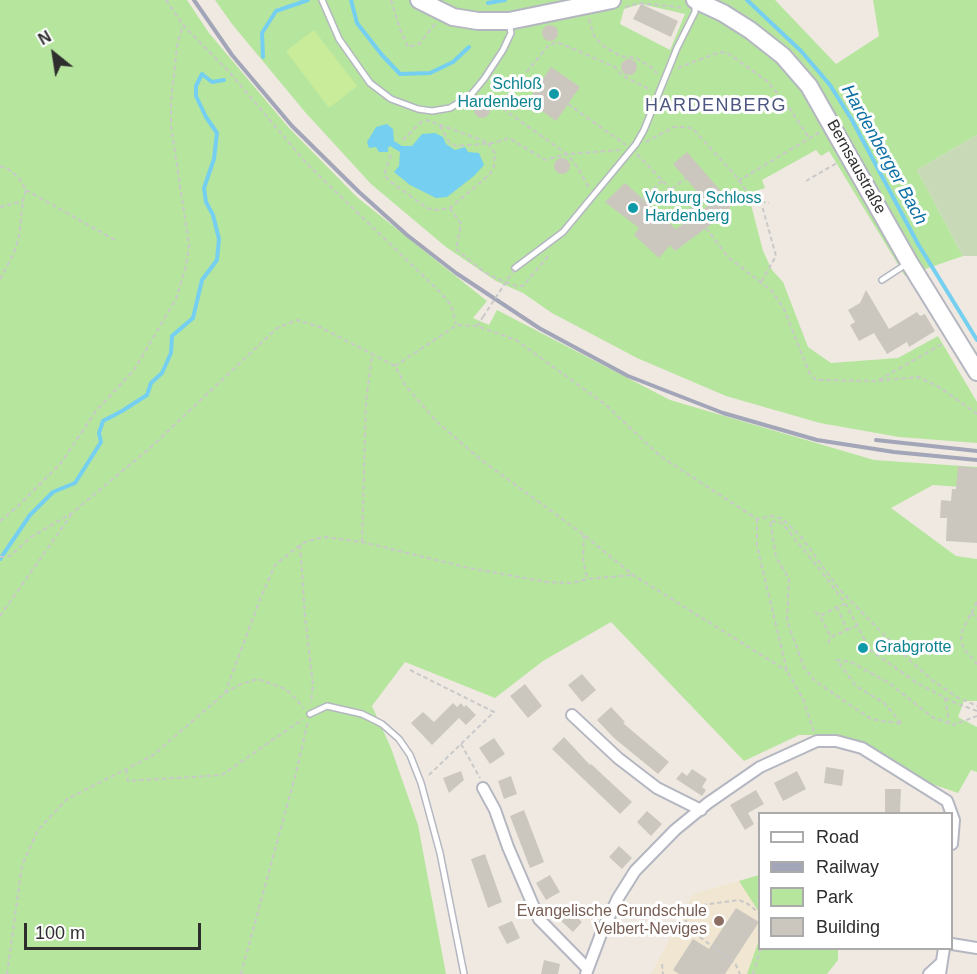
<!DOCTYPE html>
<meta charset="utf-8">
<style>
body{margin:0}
#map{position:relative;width:977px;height:974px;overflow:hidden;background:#efe9e1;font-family:Arial,sans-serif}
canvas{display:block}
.legend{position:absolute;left:758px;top:812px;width:195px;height:138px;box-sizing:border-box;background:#fff;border:2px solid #ababab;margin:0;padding:8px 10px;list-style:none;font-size:18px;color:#2e2e2e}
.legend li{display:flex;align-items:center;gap:12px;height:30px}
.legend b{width:30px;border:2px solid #ababab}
.north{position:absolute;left:24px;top:24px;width:60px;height:60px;-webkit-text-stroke:4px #fff;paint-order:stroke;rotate:330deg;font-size:16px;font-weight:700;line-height:24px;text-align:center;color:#2e2e2e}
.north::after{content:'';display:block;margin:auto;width:21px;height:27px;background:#2e2e2e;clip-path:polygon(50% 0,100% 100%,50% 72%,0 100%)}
.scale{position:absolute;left:24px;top:923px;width:177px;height:27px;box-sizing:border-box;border:3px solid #2e2e2e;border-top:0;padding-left:8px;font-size:18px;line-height:21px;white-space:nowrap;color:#2e2e2e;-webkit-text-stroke:4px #fff;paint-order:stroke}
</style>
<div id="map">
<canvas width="977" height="974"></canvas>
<ul class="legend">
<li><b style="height:8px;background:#fff"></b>Road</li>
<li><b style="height:8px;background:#a3a6b8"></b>Railway</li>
<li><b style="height:16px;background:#b6e59e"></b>Park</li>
<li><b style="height:16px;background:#cbc7bf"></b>Building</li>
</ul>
<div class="north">N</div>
<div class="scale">100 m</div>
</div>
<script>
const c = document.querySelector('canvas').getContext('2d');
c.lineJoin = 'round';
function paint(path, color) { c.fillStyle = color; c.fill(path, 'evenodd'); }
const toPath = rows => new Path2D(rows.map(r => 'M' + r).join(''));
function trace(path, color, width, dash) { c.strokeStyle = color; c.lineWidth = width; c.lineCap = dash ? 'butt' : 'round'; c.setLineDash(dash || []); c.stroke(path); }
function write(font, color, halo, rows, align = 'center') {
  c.font = font + ' Arial,sans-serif'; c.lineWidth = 6; c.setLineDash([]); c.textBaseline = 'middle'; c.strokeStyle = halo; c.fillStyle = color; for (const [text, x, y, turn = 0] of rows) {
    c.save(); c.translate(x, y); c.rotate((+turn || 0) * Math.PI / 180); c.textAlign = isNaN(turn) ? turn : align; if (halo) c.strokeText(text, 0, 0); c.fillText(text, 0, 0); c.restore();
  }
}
const education = toPath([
 [759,875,760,948,775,974,651,974,693,894]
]);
const green = toPath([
 [0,0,187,0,209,33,289,128,358,198,487,301,473,318,489,325,497,310,670,400,874,460,977,467,977,488,933,485,891,508,956,556,977,559,977,701,964,701,958,717,977,727,977,772,971,770,958,793,903,774,828,735,799,735,744,761,611,622,543,661,495,698,405,662,372,706,391,748,418,825,446,974,0,974],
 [215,0,775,0,836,64,879,36,873,0,977,0,977,135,917,170,963,256,905,276,829,151,821,156,816,150,762,180,765,188,748,193,763,251,772,270,783,282,808,347,831,363,898,358,938,336,977,402,977,443,899,437,820,423,726,396,637,358,552,313,523,293,496,281,446,247,371,184,305,112,232,24],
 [641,4,685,14,670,50,620,24,624,9],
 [759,875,760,875,759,912,739,881],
 [759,940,760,948,838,949,838,960,827,974,747,974]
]);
const cemetery = toPath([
 [977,135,977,256,963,256,917,170]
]);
const pitch = toPath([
 [314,30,357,86,329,108,286,51]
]);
const water = toPath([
 [387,124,393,129,394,141,402,146,412,146,422,134,435,133,443,137,446,144,455,150,465,147,468,152,479,153,484,165,474,176,447,197,436,198,410,185,394,172,399,166,400,152,390,146,388,148,388,152,379,152,376,147,369,148,367,142,376,127]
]);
const stream = toPath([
 [351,0,357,23,382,55,400,74,430,73,453,62,469,47],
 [747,0,801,51,830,85,852,120,918,244,977,340],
 [488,3,505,0],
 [263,57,262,33,276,11,308,0],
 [0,559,30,515,53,492,75,483,101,442,99,433,103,421,122,411,147,395,151,383,162,373,171,353,172,336,193,318,202,280,217,260,219,239,213,215,206,202,204,188,214,159,217,133,206,117,196,96,196,86,202,74,212,82,224,80]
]);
const building = toPath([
 [641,4,678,21,671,37,633,19],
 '542 33a8 8 0 1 1 16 0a8 8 0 1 1-16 0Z',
 '621 67a8 8 0 1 1 16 0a8 8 0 1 1-16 0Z',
 [551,67,580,87,556,121,528,101],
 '474 110a8 8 0 1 1 16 0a8 8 0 1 1-16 0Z',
 [687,152,731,203,729,211,675,251,670,245,659,258,634,235,639,228,605,202,625,183,676,229,709,205,673,164],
 '554 166a8 8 0 1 1 16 0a8 8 0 1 1-16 0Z',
 [866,290,889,329,917,312,920,316,925,314,935,331,909,347,907,342,887,354,874,333,859,341,850,325,855,322,848,310,860,303],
 [958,466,977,468,977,543,946,541,947,518,940,518,941,500,951,501,952,489,956,489],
 [582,674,596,690,582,702,568,685],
 [525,684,542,706,528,718,510,696],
 [453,703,457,707,461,703,464,707,466,705,476,715,466,725,459,718,432,745,411,723,423,712,434,722],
 [611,707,625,722,623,723,669,762,658,774,614,738,597,720],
 [564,737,590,765,591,764,632,802,620,814,552,749],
 [494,738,505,754,490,764,479,748],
 [826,767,844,770,842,786,824,783],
 [692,769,707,779,702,787,706,790,702,796,676,779,682,772,687,776],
 [461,771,464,780,449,793,443,778],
 [797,771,806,789,783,801,774,783],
 [511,776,517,794,504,799,498,781],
 [885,789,901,789,900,813,885,813],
 [756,790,764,804,748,813,754,824,745,830,730,805],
 [524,810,544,862,530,868,510,816],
 [647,811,662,824,651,836,637,822],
 [619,846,632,858,622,869,609,857],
 [485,854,502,902,488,908,471,859],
 [550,875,560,892,546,900,536,883],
 [736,908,759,922,725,974,679,974,673,970,693,939,709,949],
 [569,910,582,922,573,932,560,920],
 [512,921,520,938,507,944,498,927],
 [544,960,560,964,558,974,541,974]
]);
const path = toPath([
 [166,0,183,25,230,73,308,165,439,291,451,305,456,324],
 [391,0,400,29,408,47,419,44,436,23],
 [625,7,640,3,684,8],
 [589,19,594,36,602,45,620,56,636,58,654,69,657,74],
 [678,68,714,54,722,52,729,54,767,81,788,106,809,138],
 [568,104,626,145],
 [440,126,449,142,456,146,494,143,509,138,545,160,567,154,578,168,589,188],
 [403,140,424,119],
 [646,142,674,127,686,127,693,129,735,175,748,193,761,202,776,256,761,282],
 [620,150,567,154,499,106,548,46,557,42,615,67,623,76,651,90],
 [637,154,695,215],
 [391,155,385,171,385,176,391,182,427,208,436,210,450,208,489,175,494,167,495,153,487,142,424,119],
 [0,166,8,169,19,178,26,190,23,201,0,207],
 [738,181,820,132],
 [806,181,837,163],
 [672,189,686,178],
 [26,190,115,240],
 [642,199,663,180],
 [684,202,697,192],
 [761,202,769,203],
 [450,208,461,224,456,249,484,272,498,279,516,286,523,286,550,254],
 [691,210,704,200],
 [706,228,728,257,772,291,784,309,809,372,816,380,876,381,918,377,939,387,977,414],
 [0,279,14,253,19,236,23,201],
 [477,326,483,317],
 [395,366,457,325,477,326,516,340,606,405,660,456,757,519,772,516,783,519,802,538,839,589,903,654,932,680,957,697,977,706],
 [879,380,944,343],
 [757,519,757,546,787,671,803,699,814,732],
 [0,521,16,508,61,463,96,411,134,370,176,299,186,266,189,245,171,126,171,102,177,46,183,25],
 [584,535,583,559,587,579],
 [362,542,366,400,372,356],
 [300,545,305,616,313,685,311,703],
 [0,557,10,556,31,537,72,513,150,448,277,328,297,320,320,327,395,366,405,385,436,421,480,459,584,535,633,575,787,671],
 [977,602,962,631,961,641,964,649,977,664],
 [837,607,847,630,831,637,820,616,837,607,844,604],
 [815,612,820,616],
 [971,613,977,619],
 [0,616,71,515],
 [847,630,857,626],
 [828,643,831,637],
 [410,670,494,712,427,777],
 [225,693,261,597,275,565,300,545,308,541,324,537,362,542,469,568,547,582,572,583,587,579,633,575],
 [945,698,949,722],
 [977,711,953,702,917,683,870,650,847,606,824,575,782,523,770,521,776,557,789,579,787,621,804,667,815,681,871,719,902,724,884,703,856,686,837,660,851,662,889,683,932,717,953,725,977,716],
 [461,744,480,778],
 [126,770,128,781,222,775,303,719],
 [680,908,739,900,748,904,760,914],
 [685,920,697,935,735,963,740,974],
 [662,964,663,974],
 [7,974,22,865,38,830,67,799,152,756,225,693,241,684,258,679,283,688,290,693,304,708],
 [241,974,296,773,308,721],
 [753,974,761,948]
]);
const service = toPath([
 [322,0,339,39,370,83,391,99,418,109,432,111,450,108,470,96,484,79,503,50,511,33,509,23],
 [515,268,563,232,636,144,644,130,677,48,695,12,695,5],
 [882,280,908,263],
 [310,714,327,706,362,714,382,724,399,739,410,755,421,783,440,853,464,974]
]);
const minor = toPath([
 [572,715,618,758,657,788,701,810],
 [483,788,495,810,508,847,539,919,587,968],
 [952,944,977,948],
 [586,974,601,934,618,898,635,871,675,830,708,803,760,767,817,741,836,741,862,748,947,801,954,820,952,844],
 [929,974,940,964],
 [940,974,944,948]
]);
const secondary = toPath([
 [419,0,453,17,478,21,509,21,612,0],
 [695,0,723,13,750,30,783,56,809,86,909,262,977,372]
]);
const rail = toPath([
 [194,0,232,55,292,126,359,192,407,235,456,273,539,328,628,376,723,413,817,440,894,452,977,460],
 [876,440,977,451]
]);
const pathBridge = toPath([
 [483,317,515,268]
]);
const markers = [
 [554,94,6,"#0f9aa8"],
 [633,208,6,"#0f9aa8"],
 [863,648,6,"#0f9aa8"],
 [719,921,6,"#8d6e63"]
];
const cultureNames = [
 ["Schloß",542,85,"right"],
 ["Hardenberg",542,103,"right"],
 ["Vorburg Schloss",645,199],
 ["Hardenberg",645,217],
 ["Grabgrotte",875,648]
];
const streetNames = [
 ["Bernsaustraße",856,167,61]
];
const educationNames = [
 ["Evangelische Grundschule",707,912],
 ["Velbert-Neviges",707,930]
];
const neighbourhoodNames = [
 ["HARDENBERG",716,106]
];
const waterNames = [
 ["Hardenberger Bach",884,155,61]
];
paint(education, '#f0e6d1');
paint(green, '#b6e59e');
paint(cemetery, '#c8d9b8');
paint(pitch, '#c9ec9a');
paint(water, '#75cff0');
trace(stream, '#75cff0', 4);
paint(building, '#cbc7bf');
trace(service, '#b4b7c1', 8);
trace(minor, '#b4b7c1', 14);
trace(secondary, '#b4b7c1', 20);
trace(path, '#c9c9c9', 2, [4.5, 3]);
trace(service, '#fff', 5);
trace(minor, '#fff', 10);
trace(secondary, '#fff', 16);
trace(rail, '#a3a6b8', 4);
trace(pathBridge, '#c9c9c9', 2, [4.5, 3]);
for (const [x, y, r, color] of markers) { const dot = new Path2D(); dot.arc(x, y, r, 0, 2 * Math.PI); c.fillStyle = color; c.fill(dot); trace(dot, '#fff', 2); }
write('16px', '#0d838f', '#fff', cultureNames, 'left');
write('16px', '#2e2e2e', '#fff', streetNames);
write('16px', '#785e54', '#fff', educationNames, 'right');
c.letterSpacing = '1.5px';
write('18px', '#4d5680', '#fff', neighbourhoodNames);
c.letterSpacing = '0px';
write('italic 18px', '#0d6fa3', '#fff', waterNames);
</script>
